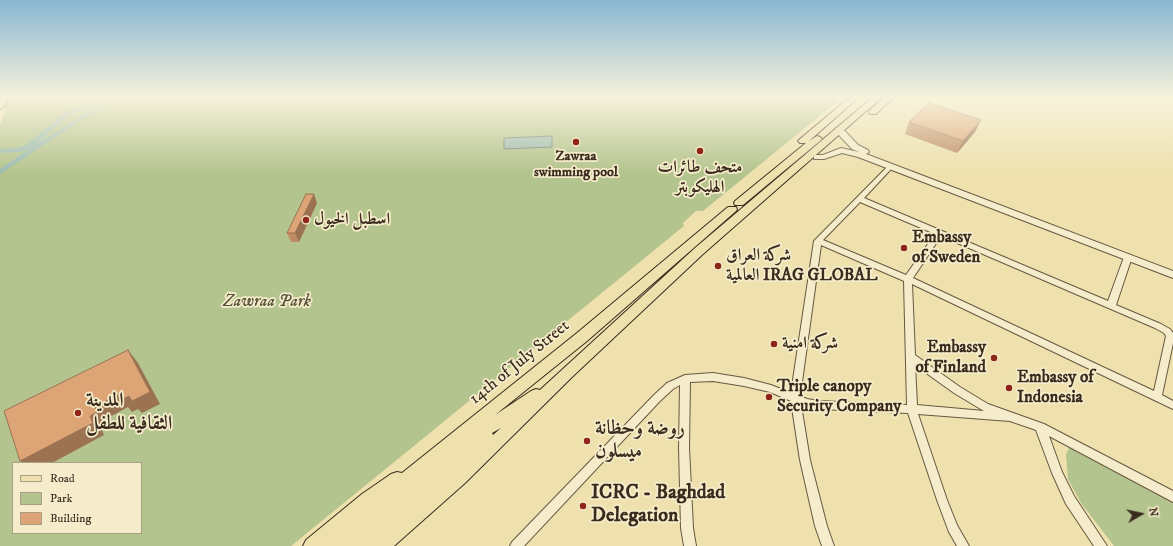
<!DOCTYPE html>
<meta charset="utf-8">
<style>
body{margin:0}
#map{position:relative;width:1173px;height:546px;overflow:hidden;background:#eee1ae;font-family:"IM FELL DW Pica",serif}
canvas{display:block}
.legend{position:absolute;left:12px;top:462px;width:130px;height:72px;box-sizing:border-box;background:#f4ecca;border:1px solid #aa9f85;margin:0;padding:5px 7px;list-style:none;font-size:12px;color:#3b2b1e}
.legend li{display:flex;align-items:center;gap:8px;height:20px}
.legend b{width:20px;border:1px solid #aa9f85}
.north{position:absolute;left:1121px;top:494px;width:40px;height:40px;-webkit-text-stroke:3px #f4ecca;paint-order:stroke;rotate:81deg;font-size:11px;font-weight:700;line-height:16px;text-align:center;color:#3b2b1e}
.north::after{content:'';display:block;margin:auto;width:14px;height:18px;background:#3b2b1e;clip-path:polygon(50% 0,100% 100%,50% 72%,0 100%)}
</style>
<div id="map">
<canvas width="1173" height="546"></canvas>
<ul class="legend">
<li><b style="height:5px;background:#eee1ae"></b>Road</li>
<li><b style="height:11px;background:#b4c48e"></b>Park</li>
<li><b style="height:11px;background:#dda476"></b>Building</li>
</ul>
<div class="north">N</div>
</div>
<script>
const c = document.querySelector('canvas').getContext('2d');
c.lineJoin = 'round';
function paint(path, color) { c.fillStyle = color; c.fill(path, 'evenodd'); }
const toPath = rows => new Path2D(rows.map(r => 'M' + r).join(''));
function trace(path, color, width, dash) { c.strokeStyle = color; c.lineWidth = width; c.lineCap = dash ? 'butt' : 'round'; c.setLineDash(dash || []); c.stroke(path); }
function write(font, color, halo, rows, align = 'center') {
  c.font = font + ' "IM FELL DW Pica",Amiri,serif'; c.lineWidth = 3.5; c.setLineDash([]); c.textBaseline = 'middle'; c.strokeStyle = halo; c.fillStyle = color; for (const [text, x, y, turn = 0] of rows) {
    c.save(); c.translate(x, y); c.rotate((+turn || 0) * Math.PI / 180); c.textAlign = isNaN(turn) ? turn : align; if (halo) c.strokeText(text, 0, 0); c.fillText(text, 0, 0); c.restore();
  }
}
const green = toPath([
 [7,97,843,97,703,211,696,211,683,223,684,226,291,546,0,546,0,124,4,116],
 [13,463,141,463,141,533,13,533],
 [1069,448,1074,448,1173,500,1173,546,1114,546,1081,503,1068,479,1066,455]
]);
const water = toPath([
 [552,136,552,147,504,149,504,138,552,136]
]);
const canal = toPath([
 [119,97,127,97,114,103,110,103,109,105,78,122,0,174,0,169,29,149,19,152,2,153,0,153,0,149,18,148,26,145,66,112,99,100,104,101,70,114,36,145,74,120,105,103,109,103,110,101,119,97]
]);
const minor = toPath([
 [891,164,894,166,893,167,864,198,1108,301,1124,257,1125,255,1131,255,1132,257,1116,305,1161,324,1170,329,1173,333,1173,343,1162,395,1173,401,1173,409,912,284,915,355,960,387,988,404,1044,424,1173,491,1173,502,1049,436,1062,472,1074,496,1107,546,1094,546,1066,504,1052,473,1036,430,1010,421,918,414,947,500,957,525,969,546,957,546,949,532,937,500,908,413,819,409,801,405,810,460,827,526,834,546,822,546,815,526,800,460,791,401,770,392,744,386,713,381,690,382,689,448,693,528,696,546,684,546,681,528,679,448,680,385,673,389,660,401,524,546,510,546,512,542,654,395,667,383,685,375,713,373,744,378,771,385,791,393,814,241,889,165,891,164],
 [860,202,935,234,906,275,823,240,860,202],
 [941,236,1155,328,1164,333,1166,336,1154,391,913,278,941,236],
 [821,245,904,281,907,405,819,401,807,399,800,396,821,245],
 [915,365,954,393,984,411,917,405,915,365]
]);
const tertiary = toPath([
 [836,128,842,128,858,145,868,150,869,152,866,154,1173,271,1173,278,858,157,842,153,824,159,814,159,814,155,823,155,841,148,859,152,852,149,836,132,836,128]
]);
const primary = toPath([
 [850,97,859,97,809,141,817,136,820,137,822,139,820,141,743,205,735,205,734,203,735,201,806,143,800,143,798,141,800,139,850,97],
 [873,97,882,97,703,254,572,377,465,483,394,546,303,546,306,540,362,494,391,474,397,472,402,473,577,333,728,207,736,207,737,209,736,211,587,341,495,415,531,391,536,389,540,390,695,248,873,97],
 [501,428,493,435,492,433,501,428],
 [885,97,894,97,876,114,870,114,869,112,870,110,885,97]
]);
const motorway = toPath([
 [0,97,7,97,5,106,0,109,0,97]
]);
const wall = toPath([
 [909,122,975,132,957,153,905,134],
 [317,203,299,242,291,242,287,233]
]);
const shadedWall = toPath([
 [981,120,975,132,957,153,963,141],
 [314,194,317,203,299,242,295,233],
 [128,350,138,363,160,404,142,413,138,409,132,412,128,407,106,419,108,424,101,428,104,435,52,463,23,463,20,461,90,416,95,407,119,394]
]);
const building = toPath([
 [929,103,981,120,963,141,909,122,929,103],
 [306,194,314,194,295,233,287,233,306,194],
 [128,350,150,392,132,401,129,396,122,400,119,394,95,407,97,412,90,416,93,423,20,461,4,411,128,350]
]);
const markers = [
 [576,142,4,"#8f2418"],
 [700,151,4,"#8f2418"],
 [306,220,4,"#8f2418"],
 [904,248,4,"#8f2418"],
 [718,266,4,"#8f2418"],
 [774,344,4,"#8f2418"],
 [994,358,4,"#8f2418"],
 [1009,388,4,"#8f2418"],
 [769,397,4,"#8f2418"],
 [78,413,4,"#8f2418"],
 [587,441,4,"#8f2418"],
 [583,506,4,"#8f2418"]
];
const farPoinames = [
 ["Zawraa",576,157],
 ["swimming pool",576,173]
];
const poiNames = [
 ["متحف طائرات",700,168,"center"],
 ["الهليكوبتر",700,188,"center"],
 ["اسطبل الخيول",314,220],
 ["Embassy",912,238],
 ["of Sweden",912,258],
 ["شركة العراق",726,256],
 ["العالمية IRAG GLOBAL",726,276],
 ["شركة امنية",782,344],
 ["Embassy",986,348,"right"],
 ["of Finland",986,368,"right"],
 ["Embassy of",1017,378],
 ["Indonesia",1017,398],
 ["Triple canopy",777,387],
 ["Security Company",777,407]
];
const parkNames = [
 ["Zawraa Park",267,302]
];
const streetNames = [
 ["14th of July Street",520,363,-39]
];
const nearPoinames = [
 ["المدينة",86,402],
 ["الثقافية للطفل",86,425],
 ["روضة وحظانة",595,430],
 ["ميسلون",595,453],
 ["ICRC - Baghdad",591,494],
 ["Delegation",591,517]
];
paint(green, '#b4c48e');
paint(water, '#9cbcb3');
trace(water, '#758277', 1);
paint(canal, '#9cbcb3');
trace(minor, '#685842', 2);
trace(tertiary, '#685842', 2);
trace(primary, '#3b2b1e', 2);
trace(motorway, '#3b2b1e', 2);
paint(minor, '#f4ecca');
paint(tertiary, '#f4ecca');
paint(primary, '#eee1ae');
paint(motorway, '#eee1ae');
paint(wall, '#be8d65');
paint(shadedWall, '#9b7353');
paint(building, '#dda476');
trace(building, '#9b7353', 1);
const sky = c.createLinearGradient(0, 0, 0, 173);
sky.addColorStop(0, '#89b7d3');
sky.addColorStop(0.56, '#f7f2db');
sky.addColorStop(1, '#f7f2db00');
c.fillStyle = sky;
c.fillRect(0, 0, 1173, 173);
for (const [x, y, r, color] of markers) { const dot = new Path2D(); dot.arc(x, y, r, 0, 2 * Math.PI); c.fillStyle = color; c.fill(dot); trace(dot, '#f4ecca', 1.5); }
write('bold 14px', '#3b2b1e', '#f4ecca', farPoinames);
write('bold 17px', '#3b2b1e', '#f4ecca', poiNames, 'left');
write('italic 17px', '#59513a', '#f4ecca', parkNames);
write('17px', '#3b2b1e', '#f4ecca', streetNames);
write('bold 20px', '#3b2b1e', '#f4ecca', nearPoinames, 'left');
</script>
